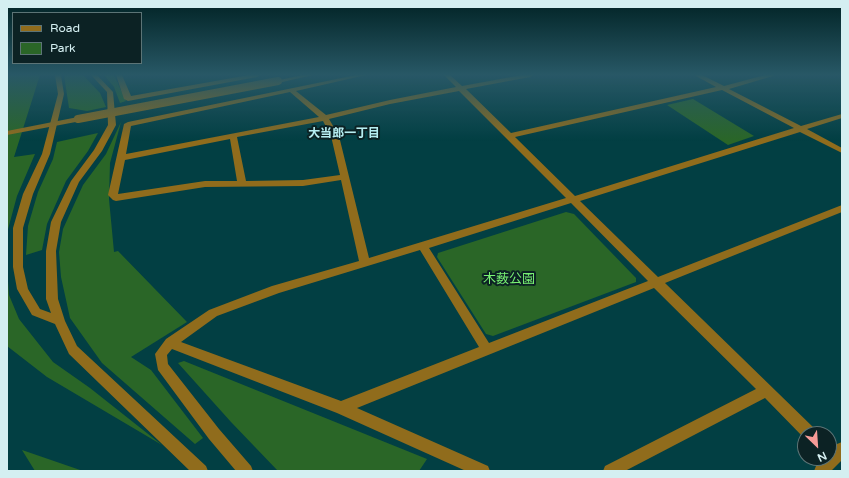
<!DOCTYPE html>
<meta charset="utf-8">
<style>
body{margin:0}
#map{position:relative;width:849px;height:478px;overflow:hidden;background:#023f43;font-family:"Varela Round",sans-serif}
canvas{display:block}
.frame{position:absolute;inset:0;border:8px solid #d4eff1;pointer-events:none}
.legend{position:absolute;left:12px;top:12px;width:130px;height:52px;box-sizing:border-box;background:#0c2224;border:1px solid #5c7476;margin:0;padding:5px 7px;list-style:none;font-size:12px;color:#d4eff1}
.legend li{display:flex;align-items:center;gap:8px;height:20px}
.legend b{width:20px;border:1px solid #5c7476}
.north{position:absolute;left:797px;top:426px;width:40px;height:40px;box-sizing:border-box;background:#0c2224;border:1px solid #5c7476;border-radius:50%;rotate:155deg;font-size:11px;font-weight:700;line-height:16px;text-align:center;color:#d4eff1}
.north::after{content:'';display:block;margin:auto;width:14px;height:18px;background:#f59b97;clip-path:polygon(50% 0,100% 100%,50% 72%,0 100%)}
</style>
<div id="map">
<canvas width="849" height="478"></canvas>
<div class="frame"></div>
<ul class="legend">
<li><b style="height:5px;background:#906c1c"></b>Road</li>
<li><b style="height:11px;background:#2a6627"></b>Park</li>
</ul>
<div class="north">N</div>
</div>
<script>
const c = document.querySelector('canvas').getContext('2d');
c.lineJoin = 'round';
function paint(path, color) { c.fillStyle = color; c.fill(path, 'evenodd'); }
const toPath = rows => new Path2D(rows.map(r => 'M' + r).join(''));
function trace(path, color, width, dash) { c.strokeStyle = color; c.lineWidth = width; c.lineCap = dash ? 'butt' : 'round'; c.setLineDash(dash || []); c.stroke(path); }
function write(font, color, halo, rows, align = 'center') {
  c.font = font + ' "Varela Round","Noto Sans JP",sans-serif'; c.lineWidth = 4; c.setLineDash([]); c.textBaseline = 'middle'; c.strokeStyle = halo; c.fillStyle = color; for (const [text, x, y, turn = 0] of rows) {
    c.save(); c.translate(x, y); c.rotate((+turn || 0) * Math.PI / 180); c.textAlign = isNaN(turn) ? turn : align; if (halo) c.strokeText(text, 0, 0); c.fillText(text, 0, 0); c.restore();
  }
}
const green = toPath([
 [7,75,40,75,14,157,35,154,17,196,7,233,7,239],
 [64,75,83,75,100,93,106,107,87,111,69,108],
 [104,75,114,75,126,101,120,103,114,87],
 [693,99,754,136,728,145,667,105],
 [121,122,110,163,109,199,114,252,118,251,187,322,131,357,151,370,203,438,195,444,102,363,70,318,61,277,59,252,63,229,83,185,106,154],
 [98,133,88,151,66,181,47,224,42,250,26,255,28,226,38,192,53,159,57,142],
 [566,212,574,214,636,278,636,282,493,336,486,334,437,257,438,253],
 [7,267,9,295,19,319,53,362,90,388,162,445,47,377,7,346],
 [184,361,427,459,419,471,278,471,231,422,178,363],
 [22,450,83,471,35,471]
]);
const minor = toPath([
 [55,75,61,75,64,94,50,154,33,194,23,228,23,267,28,289,40,309,51,313,46,299,46,251,51,222,71,181,94,150,108,125,107,92,91,75,97,75,113,92,116,125,102,151,79,182,61,222,56,251,58,299,65,321,77,346,206,466,208,471,190,471,69,354,55,324,32,315,17,289,13,267,13,228,23,194,42,154,58,94,55,75],
 [116,75,122,75,131,96,249,75,260,75,257,77,128,101,124,99,116,75],
 [356,75,366,75,296,91,326,115,390,100,456,87,444,75,450,75,462,86,522,75,533,75,530,77,466,89,511,133,716,87,696,76,695,75,702,75,724,86,765,75,774,75,773,76,729,89,801,126,842,114,842,118,807,129,842,148,842,153,800,132,580,201,658,277,842,205,842,212,665,283,815,429,817,434,805,434,805,439,765,398,625,471,603,471,605,466,756,389,654,288,357,408,488,466,490,471,466,471,337,413,172,349,167,355,168,364,219,429,251,466,253,471,236,471,209,439,158,370,155,354,166,339,209,310,272,286,359,261,341,180,303,186,205,187,116,201,113,200,108,195,124,124,128,122,356,75],
 [722,90,794,128,575,196,515,137,722,90],
 [459,91,566,198,369,258,339,136,329,119,390,104,459,91],
 [290,92,319,117,126,154,131,126,290,92],
 [323,121,331,136,340,175,303,180,246,181,237,137,323,121],
 [230,139,237,181,205,181,118,194,125,160,230,139],
 [571,203,648,281,489,343,429,248,571,203],
 [420,250,479,347,341,401,181,342,217,316,279,293,420,250],
 [842,442,842,460,831,471,814,471,816,466,823,458,829,458,829,452,837,444,842,442]
]);
const tertiary = toPath([
 [302,75,313,75,278,83,275,81,302,75],
 [78,117,82,119,81,121,7,135,7,131,78,117]
]);
const tertiaryBridge = toPath([
 [78,119,278,81]
]);
const farNeighbourhoodnames = [
 ["大当郎一丁目",344,134]
];
const parkNames = [
 ["木薮公園",509,280]
];
paint(green, '#2a6627');
paint(minor, '#906c1c');
paint(tertiary, '#906c1c');
trace(tertiaryBridge, '#906c1c', 8);
const sky = c.createLinearGradient(0, 0, 0, 141);
sky.addColorStop(0, '#012325');
sky.addColorStop(0.53, '#285866');
sky.addColorStop(1, '#28586600');
c.fillStyle = sky;
c.fillRect(0, 0, 849, 141);
write('bold 12px', '#b5ecf0', '#0c2224', farNeighbourhoodnames);
write('13px', '#79f173', '#0c2224', parkNames);
</script>
